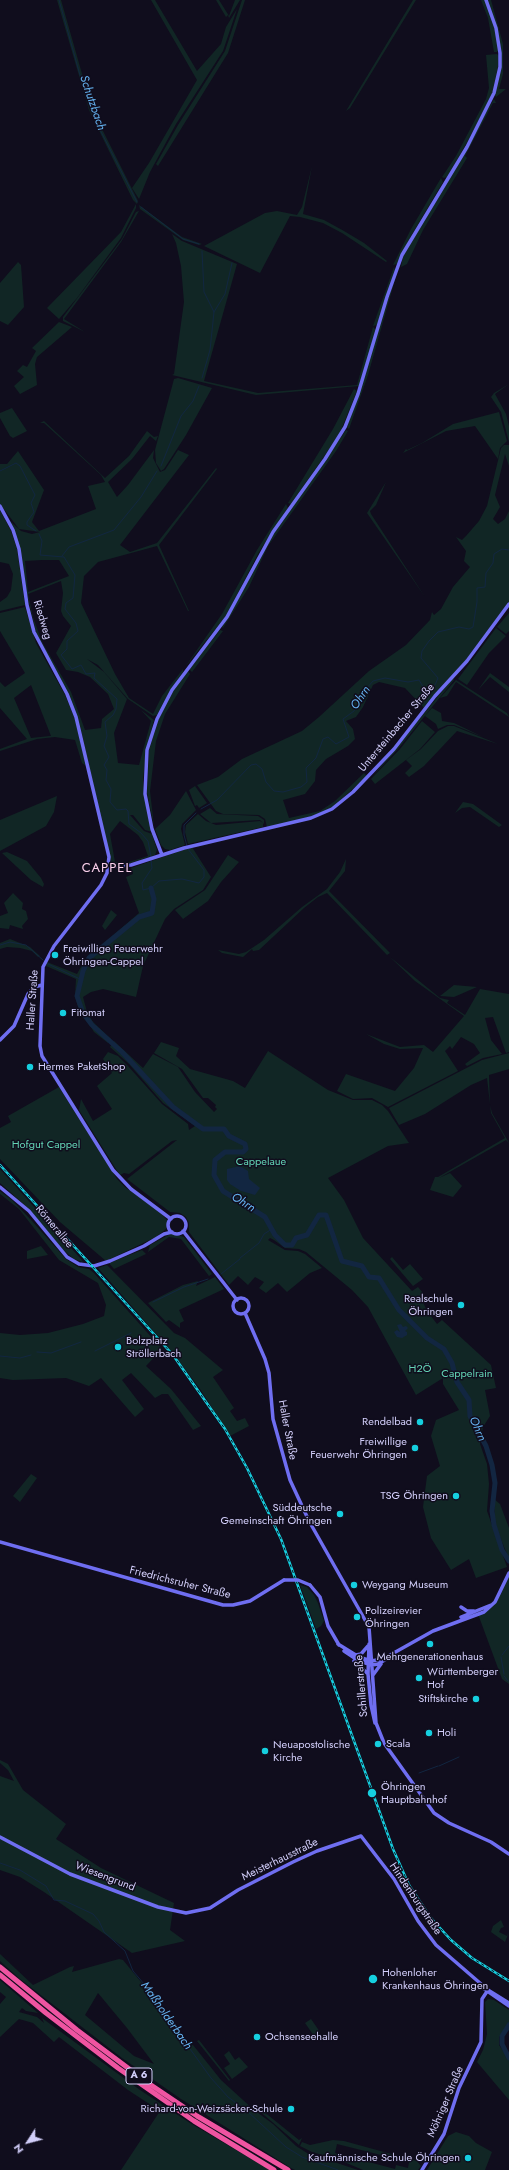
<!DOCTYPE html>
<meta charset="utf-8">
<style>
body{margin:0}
#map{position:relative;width:509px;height:2170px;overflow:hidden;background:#100d1d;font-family:Jost,sans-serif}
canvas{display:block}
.north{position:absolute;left:8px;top:2122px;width:40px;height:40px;-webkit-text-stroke:3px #100d1d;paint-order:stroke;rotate:234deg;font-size:11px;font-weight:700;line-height:16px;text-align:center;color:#d2cefa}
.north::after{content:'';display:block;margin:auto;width:14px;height:18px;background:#d2cefa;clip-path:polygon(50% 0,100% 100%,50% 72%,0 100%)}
</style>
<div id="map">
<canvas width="509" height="2170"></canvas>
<div class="north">N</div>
</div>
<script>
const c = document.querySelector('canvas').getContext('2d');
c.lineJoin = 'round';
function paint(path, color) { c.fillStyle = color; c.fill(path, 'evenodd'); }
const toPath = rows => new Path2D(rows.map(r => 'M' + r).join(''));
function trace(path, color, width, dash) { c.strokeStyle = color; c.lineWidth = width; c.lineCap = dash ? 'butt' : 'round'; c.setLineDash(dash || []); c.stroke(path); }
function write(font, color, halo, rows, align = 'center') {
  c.font = font + ' Jost,sans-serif'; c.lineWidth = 3; c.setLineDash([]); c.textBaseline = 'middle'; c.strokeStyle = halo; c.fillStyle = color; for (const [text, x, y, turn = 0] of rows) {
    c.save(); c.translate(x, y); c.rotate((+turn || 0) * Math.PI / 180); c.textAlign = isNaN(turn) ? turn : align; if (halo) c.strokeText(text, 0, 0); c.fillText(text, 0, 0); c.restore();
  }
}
const green = toPath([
 [57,0,61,0,92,109,138,201,137,204,133,200,89,110],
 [151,0,155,0,197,71,221,44,226,27,237,9,223,51,176,124,150,172,139,199,132,188,149,163,197,80],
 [216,0,219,0,229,16,235,0,240,0,229,18,228,15,226,17],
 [242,0,245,0,228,53,158,166,156,164,178,125,225,51],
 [413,0,416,0,350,108,346,111],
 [481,0,485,0,495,28,499,50,497,52,494,52,488,18],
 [487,0,491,0,503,44,503,74,499,89,506,89,496,97,495,95,501,52,497,28],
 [497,54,499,56,498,67,492,95,465,146,447,177,444,178,442,177,456,156,486,99,489,88,486,55],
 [494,99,496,103,493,103,465,156,467,158,423,230,407,264,401,267,403,256],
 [312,166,303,214,324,220,344,231,364,243,387,261,386,262,342,233,323,223,300,217,290,216,260,273,204,246,265,213,277,211,297,215,302,207],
 [441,178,443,182,411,236,397,264,393,265,411,229],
 [136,204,136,208,121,238,77,298,59,319,47,308,121,232],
 [139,205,182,237,202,244,199,245,183,240,140,209],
 [139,211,121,242,64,319,85,332,63,321,63,317,122,239,136,212],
 [172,234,182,241,237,264,204,381,258,393,357,385,373,327,376,330,359,386,256,395,172,375,174,374,184,302,181,266,176,243],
 [18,262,21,265,24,307,8,325,0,321,0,283],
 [394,267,395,270,377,325,373,326],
 [398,269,368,375,349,429,347,427],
 [59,322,72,327,37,357,35,364,37,385,20,394,14,386,24,377,17,371,23,365,27,367,36,351,32,348],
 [178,378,212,388,186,435,164,469,161,471,156,463,155,450,174,379],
 [509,384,495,394,506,414,509,426,509,442,501,412,491,397,494,393],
 [354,389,357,391,339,435,291,504,288,503,333,429],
 [12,408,27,431,13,438,10,436,0,418,0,413],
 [499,412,507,441,500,448,498,459,475,426,446,431,403,453,406,449,407,450,422,443,453,424],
 [44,421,105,478,129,456,147,431,154,437,158,436,156,441,150,436,132,459,108,482,117,497,128,485,154,450,153,458,160,472,165,470,178,450,189,455,120,545,130,552,157,543,216,468,217,469,159,545,189,611,188,611,157,546,98,562,84,576,81,603,115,674,129,698,153,714,162,696,183,669,183,672,171,689,157,715,153,716,128,699,98,665,87,659,104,672,127,699,114,733,118,763,139,765,151,721,141,710,154,720,146,750,143,781,147,813,152,832,145,830,133,815,130,815,144,831,152,834,157,850,155,855,130,863,121,865,111,862,80,726,74,709,36,632,27,594,20,549,10,521,21,531,32,534,40,532,19,529,0,504,0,464,7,464,18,451,44,490,32,522,39,531,96,509,88,486,105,482,101,475,44,423,40,423],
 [42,560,59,560,69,576,28,592,25,561],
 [61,581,63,593,61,611,63,616,71,626,56,653,66,670,78,672,90,677,108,694,114,709,102,719,101,728,85,730,71,692,42,642,33,617,28,594],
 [120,821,138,835,143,842,148,856,129,862,115,862,110,834],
 [346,430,348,431,336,451,268,546,249,587,223,628,222,627,274,533],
 [504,445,509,445,509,466,505,454,495,495,500,507,493,519,498,524,505,519,509,511,509,602,466,660,424,708,405,688,379,682,373,685,363,707,356,717,346,721,353,729,355,739,348,746,326,759,316,770,315,781,305,794,283,800,289,818,320,811,335,801,364,773,367,776,332,808,310,817,267,827,265,819,259,815,223,814,216,811,197,785,218,777,242,759,302,731,319,717,369,671,406,645,430,620,432,612,434,615,441,609,453,587,470,567,464,561,466,551,456,537,462,540,466,536,479,521,487,506,501,448],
 [386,482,376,505,370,511,371,514,425,597,367,513],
 [286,504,288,508,259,552,226,616,185,667,222,614,257,550],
 [0,510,11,531,17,549,25,605,0,611,0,602,7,597,11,590,13,574,9,564,0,562],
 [25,607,36,643,65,695,75,719,86,766,82,763,75,740,55,737,37,739,0,751,0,749,27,739,0,708,0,682,5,687,25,673,0,631,0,613],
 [31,685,51,736,50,736,31,738,14,698],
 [509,613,509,631,506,634,497,627],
 [496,628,506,636,489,653,467,685,458,679],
 [220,630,223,631,192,672,189,669],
 [188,671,190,674,165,714,156,741,150,791,154,826,147,793,149,750,158,720,173,690],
 [490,673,509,687,509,692,490,677,478,690],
 [453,678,454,680,398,749,371,778],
 [456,680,507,713,509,717,456,682,447,696,440,698],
 [432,708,441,713,442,721,454,723,483,737,454,725,447,725,438,729,436,724,425,716],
 [422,721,435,732,420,749,375,784,371,779,400,749],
 [448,726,454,726,498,744,457,731,424,766,409,777,405,773,412,766,406,760,421,749,438,731],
 [195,786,207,803,199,808,197,805,195,806,189,790],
 [186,791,196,810,182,824,181,829,185,845,170,850,165,849,161,845,155,829,170,815],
 [57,796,54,812,46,826,0,851,0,820],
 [463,802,473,804,502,825,499,827,470,807,462,808,455,813],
 [210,808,217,814,258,816,264,820,264,824,260,820,211,823,200,814],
 [198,814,206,821,216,825,260,821,263,823,263,827,188,844,185,832,186,825],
 [192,847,211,877,203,890,174,909,165,919,143,966,136,997,103,989,91,992,83,997,87,1012,93,1022,111,1039,108,1043,94,1032,78,1007,75,996,76,979,46,966,47,962,77,974,82,965,90,955,139,913,126,877,133,874,131,868],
 [7,852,27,861,41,878,44,884,43,887,31,880,2,853],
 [228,855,239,862,221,882,208,901,183,919,175,910,205,890],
 [346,859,345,871,329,891,390,953,387,955,327,893,318,897,304,908,259,950,253,951,252,949,243,957,222,953,218,950,239,954,246,952,264,940,302,907,327,889,340,872],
 [13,893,23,903,22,909,26,911,28,919,22,926,23,929,10,925,9,929,0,928,0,916,8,913,4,903],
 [111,910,117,915,105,930,102,926],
 [10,939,30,947,40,956,38,957,32,951,20,948,7,947,0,949,0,943],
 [390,957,440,998,449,1000,447,1003,465,1015,480,989,509,994,509,1052,506,1053,493,1017,485,1018,491,1040,502,1054,483,1058,467,1066,465,1064,480,1053,474,1044,461,1037,452,1049,450,1046,445,1051,458,1071,388,1107,372,1098,353,1099,337,1091,346,1074,395,1091,414,1068,423,1048,400,1049,384,1044,366,1034,400,1047,424,1045,433,1052,464,1016,415,981],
 [454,985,477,987,454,997,440,996],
 [114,1041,143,1068,153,1054,178,1067,195,1092,214,1112,217,1109,215,1107,216,1105,208,1098,203,1098,182,1069,154,1053,161,1042,179,1048,176,1056,190,1069,233,1081,245,1088,268,1051,328,1090,353,1100,372,1100,382,1105,388,1111,409,1143,388,1146,328,1178,344,1200,363,1238,412,1291,418,1287,423,1293,421,1298,427,1311,437,1324,442,1320,491,1365,496,1388,485,1390,490,1416,483,1427,480,1444,487,1464,489,1484,487,1511,507,1567,476,1578,469,1559,451,1570,431,1538,423,1507,427,1476,440,1466,431,1436,436,1420,459,1410,443,1384,443,1378,416,1395,368,1307,352,1290,306,1252,299,1249,285,1248,274,1240,270,1238,268,1240,285,1250,298,1251,305,1254,322,1268,310,1273,287,1292,278,1283,266,1293,259,1288,264,1282,255,1277,248,1285,238,1276,229,1285,189,1232,189,1223,186,1217,180,1213,170,1212,127,1179,177,1140,172,1141,129,1174,124,1173,120,1175,114,1166,79,1110,81,1099,93,1121,112,1109,97,1086,112,1073,103,1059,108,1052,118,1056,128,1066,162,1104,188,1124,189,1130,195,1126,163,1103,129,1064,110,1047],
 [509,1053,509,1069,489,1075,490,1105,492,1113,509,1143,506,1140,439,1178,450,1173,462,1186,453,1197,430,1190,435,1177,438,1177,505,1138,491,1113,487,1078,471,1085,425,1114,399,1125,389,1108,482,1060],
 [59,1087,117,1179,126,1188,157,1209,168,1221,166,1229,156,1237,106,1261,60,1222,0,1159,0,1128,11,1122,8,1116],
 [0,1169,81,1259,83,1262,74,1259,62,1249,29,1209,0,1183],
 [0,1191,12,1200,32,1221,66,1259,78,1267,89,1269,94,1273,162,1349,146,1366,171,1389,201,1426,193,1430,168,1394,162,1394,155,1398,131,1373,122,1380,144,1409,135,1417,101,1378,89,1386,66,1378,13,1380,0,1378,0,1333,20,1335,48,1333,83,1324,104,1316,106,1305,98,1283,59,1260,19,1209,0,1194],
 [172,1233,184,1237,212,1274,209,1276,181,1239,169,1237,148,1252,150,1245],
 [41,1246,48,1255,27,1259,27,1251],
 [142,1250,146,1254,114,1269,109,1263],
 [392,1257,403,1270,410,1264,423,1279,413,1286,390,1259],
 [107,1265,174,1333,185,1338,223,1370,213,1377,234,1408,230,1411,237,1421,245,1418,249,1426,230,1436,200,1389,172,1352,98,1268],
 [215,1277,224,1289,179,1310,184,1321,180,1323,180,1328,169,1320,166,1322,148,1303,183,1285,198,1281,196,1286],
 [31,1474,37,1478,20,1502,13,1496],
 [494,1499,500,1504,509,1528,509,1559,495,1525],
 [509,1575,509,1684,502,1679,478,1614,491,1607],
 [300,1585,307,1587,314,1595,318,1603,324,1621,321,1626,316,1629],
 [0,1760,8,1764,23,1790,66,1824,56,1839,101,1868,174,1903,170,1930,185,1941,132,1953,44,1892,20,1877,0,1870,0,1776,14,1781,8,1770,0,1763],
 [501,1920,504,1927,501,1928,499,1932,507,1936,509,1932,505,1942,491,1932,493,1926],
 [0,1954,33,1985,70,1967,74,1966,72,1972,119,1959,123,1960,155,1999,168,2022,186,2047,193,2045,221,2080,254,2110,273,2124,296,2146,307,2153,358,2170,295,2170,291,2168,181,2099,122,2058,20,1979,0,1961],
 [98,1993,127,2028,154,2064,134,2056,85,2015],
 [0,1980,38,2013,26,2011,22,2008,19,2012,37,2017,44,2023,42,2018,140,2090,190,2123,270,2170,121,2170,160,2111,128,2090,59,2037,54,2042,33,2023,19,2019,0,2037,0,2004,6,1997,0,1992],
 [488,1999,494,2000,509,2010,509,2023,499,2037,499,2045,509,2059,509,2100,477,2062,483,2050,487,2034,485,2002],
 [311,2019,320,2032,314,2036,305,2023],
 [199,2040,230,2080,229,2081,197,2041],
 [229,2051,235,2060,239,2057,248,2067,232,2079,224,2068,230,2064,224,2055],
 [258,2107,299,2140,302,2138,299,2145,257,2109],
 [456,2132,469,2136,476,2143,492,2152,485,2170,427,2170,448,2136],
 [333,2140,344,2141,417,2161,421,2166,418,2170,363,2170,337,2159,312,2152,300,2146,302,2142,310,2145],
 [337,2144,409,2162,408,2168,396,2165,395,2169,335,2153]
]);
const water = toPath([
 [240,1166,248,1171,249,1179,260,1188,255,1195,241,1191,230,1184,227,1180,227,1169],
 [401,1324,403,1327,406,1326,408,1328,405,1331,407,1332,407,1335,402,1338,397,1337,394,1332,397,1330,400,1332,397,1325]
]);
const stream = toPath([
 [59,0,85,93,95,120,137,202],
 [141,207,183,239,199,244],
 [214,312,225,294,232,263],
 [202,378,210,350,214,312,204,292,202,251],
 [161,466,181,416,193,401,199,386],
 [0,471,16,463,20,466,35,495,31,503,34,512,27,522,27,525,36,531],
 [39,534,42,541,40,555,64,557,75,575,73,598,66,603,65,609,76,623,78,631,67,641,67,649,61,655,72,669,81,665,86,674,95,673,94,678,117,699,116,709,113,715,105,722,107,736,104,746,109,757,104,765,107,770,106,780,111,789,110,802,117,810,126,809,128,811,129,824,141,833,148,841,151,857],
 [62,556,69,547,114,530,141,497,157,471],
 [201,809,217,800,251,765,256,764,262,769,266,782,274,791,283,792,301,787,307,782,306,768,316,758,323,739,328,737,336,744,349,737,343,719,354,711,366,689,373,681,385,678,408,682,419,680,425,690,428,691,435,685,438,678,421,658,422,651,429,641,438,632,459,627,469,629,473,627,477,602,477,588,485,587,486,573,493,563,494,554,502,549,509,550],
 [187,846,184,835,184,825,196,813],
 [151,860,152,868,142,883,143,890,151,888,159,881,182,879,199,883,204,877,204,870,188,849],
 [0,945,10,942,26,945,43,960],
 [48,964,80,979],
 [240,1258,259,1243,264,1234,272,1229],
 [221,1274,240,1259],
 [153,1302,184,1287,208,1279],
 [95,1351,131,1333],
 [37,1352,51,1353,81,1342],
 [0,1356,20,1358,31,1355],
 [502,1655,509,1646],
 [501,1657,504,1674],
 [504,1676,508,1681],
 [439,1766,459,1757],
 [419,1773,438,1766],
 [0,1863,20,1870,46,1886,54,1900,65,1901,93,1914,99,1921,104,1932,125,1951,133,1971,156,1998,167,2017,211,2078,228,2097,247,2111,286,2147,302,2157,338,2170]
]);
const river = toPath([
 [151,888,154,899,152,913,139,917,89,958,83,971,77,996,83,1013,92,1025,122,1052,173,1107,203,1129,224,1129,229,1136,245,1144,246,1149,243,1152,225,1152,215,1160,214,1175,223,1191,265,1217,275,1235,285,1245,292,1245,296,1238,307,1235,319,1215,326,1215,342,1261,362,1266,369,1277,379,1278,399,1310,427,1338,444,1349,452,1363,457,1382,469,1400,470,1416,486,1446,492,1465,495,1483,492,1511,494,1525,502,1550,509,1561],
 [509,2025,502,2036,502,2044,509,2058]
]);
const secondary = toPath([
 [0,506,13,530,19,549,27,605,34,632,67,694,76,717,109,857,107,873,101,885,54,946,43,967,40,1046,42,1056,113,1170,131,1189,171,1219],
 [162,855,152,829,145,794,147,750,157,719,172,690,227,617,273,532,325,459,345,427,358,394,387,297,402,255,467,147,494,93,500,67,500,53,496,28,486,0],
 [109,867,131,865,184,848,311,818,332,809,353,792,394,749,435,696,467,661,509,604],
 [0,1040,14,1026,28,994,34,987,42,985],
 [0,1187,29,1211,67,1257,79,1264,94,1266,110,1261,144,1246,164,1234,172,1232],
 '168 1225a9 9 0 1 1 18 0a9 9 0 1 1-18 0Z',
 [183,1231,237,1300],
 '233 1306a8 8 0 1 1 16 0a8 8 0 1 1-16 0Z',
 [245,1313,265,1359,269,1373,273,1419,290,1480,309,1521,369,1627,376,1723,384,1743,434,1813,449,1823,491,1842,509,1854],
 [0,1542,223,1605,233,1605,250,1601,284,1580],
 [310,1585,320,1597,328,1626,339,1645],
 [461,1607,467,1611,474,1611],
 [461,1617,491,1605],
 [338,1644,359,1657,371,1661,383,1659,433,1631,484,1612,495,1602,509,1573],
 [369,1644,368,1674,371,1705,375,1723],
 [344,1651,359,1661,372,1665,378,1664,388,1658],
 [356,1655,361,1654,368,1646],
 [354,1661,368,1674],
 [373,1675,381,1664],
 [0,1837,70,1874,158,1907,186,1913,210,1908,238,1890,293,1862,317,1851,361,1836,394,1879,418,1921,436,1945,488,1990,509,2003],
 [480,1986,509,2006],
 [422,2170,444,2134,459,2088,481,2042,482,1999,488,1990]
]);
const highway = toPath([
 [0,1967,77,2030,148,2083,197,2116,288,2170],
 [0,1975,46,2013,118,2068,194,2121,274,2170]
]);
const rail = toPath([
 [0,1165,173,1355,225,1429,247,1468,281,1539,393,1849,409,1885,430,1917,451,1940,472,1958,509,1981]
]);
const secondaryBridge = toPath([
 [284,1580,298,1580,310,1585]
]);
const markers = [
 [55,955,4,"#15cfdf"],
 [63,1013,4,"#15cfdf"],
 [30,1067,4,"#15cfdf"],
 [461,1305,4,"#15cfdf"],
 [118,1347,4,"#15cfdf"],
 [420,1422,4,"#15cfdf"],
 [415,1448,4,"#15cfdf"],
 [456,1496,4,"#15cfdf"],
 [340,1514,4,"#15cfdf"],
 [354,1585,4,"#15cfdf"],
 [357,1617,4,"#15cfdf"],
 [430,1644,4,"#15cfdf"],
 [419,1678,4,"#15cfdf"],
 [476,1699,4,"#15cfdf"],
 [429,1733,4,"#15cfdf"],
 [378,1744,4,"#15cfdf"],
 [265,1751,4,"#15cfdf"],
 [372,1793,5,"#15cfdf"],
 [373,1979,5,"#15cfdf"],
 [257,2037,4,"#15cfdf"],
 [291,2109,4,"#15cfdf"],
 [468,2158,4,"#15cfdf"]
];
const shields = [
 [139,2076,26]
];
const shieldNames = [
 ["A 6",139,2076]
];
const streetNames = [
 ["Riedweg",42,620,73],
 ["Untersteinbacher Straße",397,728,-50],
 ["Haller Straße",33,1000,-86],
 ["Römerallee",54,1227,50],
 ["Haller Straße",287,1430,79],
 ["Friedrichsruher Straße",180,1583,14],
 ["Schillerstraße",362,1686,-95],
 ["Meisterhausstraße",280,1860,-26],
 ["Wiesengrund",105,1877,21],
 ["Hindenburgstraße",415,1899,56],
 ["Möhriger Straße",446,2102,-67]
];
const poiNames = [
 ["Freiwillige Feuerwehr",63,949],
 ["Öhringen-Cappel",63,962],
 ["Fitomat",71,1013],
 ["Hermes PaketShop",38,1067],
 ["Realschule",453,1299,"right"],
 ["Öhringen",453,1312,"right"],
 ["Bolzplatz",126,1341],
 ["Ströllerbach",126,1354],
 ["Rendelbad",412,1422,"right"],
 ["Freiwillige",407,1442,"right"],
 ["Feuerwehr Öhringen",407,1455,"right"],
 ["TSG Öhringen",448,1496,"right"],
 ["Süddeutsche",332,1508,"right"],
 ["Gemeinschaft Öhringen",332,1521,"right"],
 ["Weygang Museum",362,1585],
 ["Polizeirevier",365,1611],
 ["Öhringen",365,1624],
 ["Mehrgenerationenhaus",430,1657,"center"],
 ["Württemberger",427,1672],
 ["Hof",427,1685],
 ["Stiftskirche",468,1699,"right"],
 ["Holi",437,1733],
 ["Scala",386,1744],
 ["Neuapostolische",273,1745],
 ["Kirche",273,1758],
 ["Öhringen",381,1787],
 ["Hauptbahnhof",381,1800],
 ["Hohenloher",382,1973],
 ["Krankenhaus Öhringen",382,1986],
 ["Ochsenseehalle",265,2037],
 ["Richard-von-Weizsäcker-Schule",283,2109,"right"],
 ["Kaufmännische Schule Öhringen",460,2158,"right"]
];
const parkNames = [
 ["Hofgut Cappel",46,1145],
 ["Cappelaue",261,1162],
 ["H2Ö",420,1369],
 ["Cappelrain",467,1374]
];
const waterNames = [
 ["Schutzbach",92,103,71],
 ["Ohrn",361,698,-56],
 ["Ohrn",243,1203,32],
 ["Ohrn",477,1429,67],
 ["Maßholderbach",166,2016,55]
];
const quarterNames = [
 ["CAPPEL",107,869]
];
paint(green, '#112625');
paint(water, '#122641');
trace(stream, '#122641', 1);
trace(river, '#122641', 5);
trace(secondary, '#6f6ef1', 3.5);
trace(highway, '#ef54a1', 5);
trace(rail, '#15cfdf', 2.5);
trace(rail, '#100d1d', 1, [3]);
trace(secondaryBridge, '#6f6ef1', 3.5);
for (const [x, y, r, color] of markers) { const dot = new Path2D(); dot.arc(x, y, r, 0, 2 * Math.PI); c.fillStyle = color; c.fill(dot); trace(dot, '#100d1d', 1.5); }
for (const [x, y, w] of shields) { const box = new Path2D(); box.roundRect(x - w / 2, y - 8, w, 16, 3); c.fillStyle = '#100d1d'; c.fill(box); trace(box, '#d2cefa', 1); }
write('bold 10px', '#d2cefa', null, shieldNames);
write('11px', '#d2cefa', '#100d1d', streetNames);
write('11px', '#d2cefa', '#100d1d', poiNames, 'left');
write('11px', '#62d3b4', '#100d1d', parkNames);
write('italic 12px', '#65b3f1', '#100d1d', waterNames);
c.letterSpacing = '1px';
write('13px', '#fbd0ec', '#100d1d', quarterNames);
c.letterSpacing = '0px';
</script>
